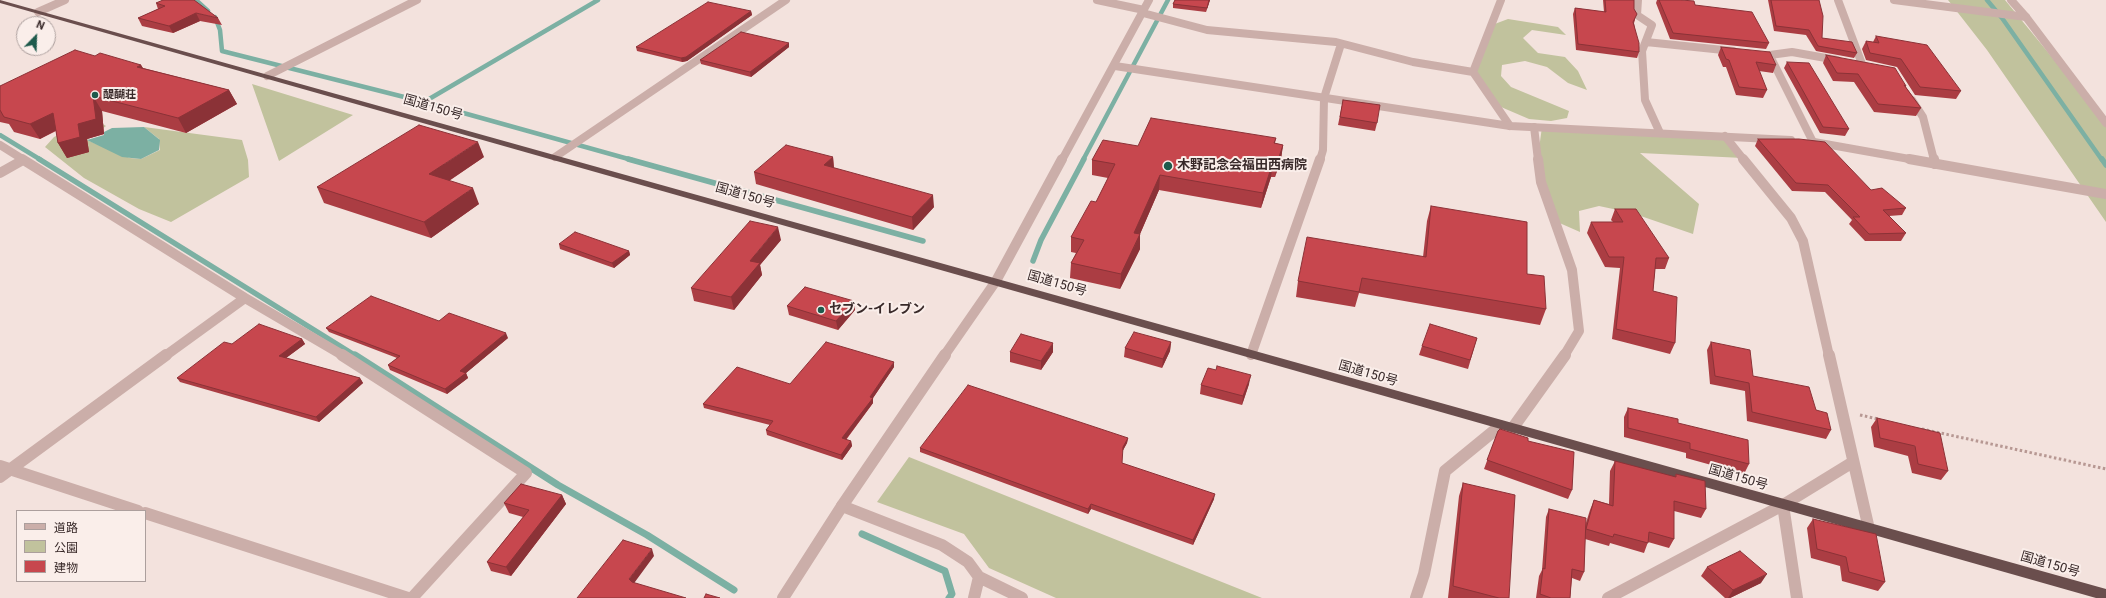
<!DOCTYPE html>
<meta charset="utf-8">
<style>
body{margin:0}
#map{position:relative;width:2106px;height:598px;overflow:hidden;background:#f3e2dd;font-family:Roboto,"Noto Sans JP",sans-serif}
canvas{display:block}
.legend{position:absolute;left:16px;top:510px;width:130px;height:72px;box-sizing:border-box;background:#faeeea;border:1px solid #ac9f9d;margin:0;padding:5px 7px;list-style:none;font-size:12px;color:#382929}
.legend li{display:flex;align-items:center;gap:8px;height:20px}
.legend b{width:20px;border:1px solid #ac9f9d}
.north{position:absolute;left:16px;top:16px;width:40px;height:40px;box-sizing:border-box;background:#faeeea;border:1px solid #ac9f9d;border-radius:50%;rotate:23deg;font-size:11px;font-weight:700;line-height:16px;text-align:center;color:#382929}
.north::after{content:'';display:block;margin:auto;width:14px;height:18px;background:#1e5a4c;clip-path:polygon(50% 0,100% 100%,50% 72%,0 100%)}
</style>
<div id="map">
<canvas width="2106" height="598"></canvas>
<ul class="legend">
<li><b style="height:5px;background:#cbaea9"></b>道路</li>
<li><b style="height:11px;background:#c1c29d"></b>公園</li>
<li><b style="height:11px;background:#c7474e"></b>建物</li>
</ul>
<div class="north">N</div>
</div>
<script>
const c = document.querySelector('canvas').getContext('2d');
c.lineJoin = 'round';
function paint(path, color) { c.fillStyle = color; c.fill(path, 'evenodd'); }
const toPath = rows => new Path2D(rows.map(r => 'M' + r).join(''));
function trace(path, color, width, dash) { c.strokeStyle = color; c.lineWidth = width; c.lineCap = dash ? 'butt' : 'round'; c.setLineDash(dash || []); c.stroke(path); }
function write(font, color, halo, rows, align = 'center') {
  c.font = font + ' Roboto,"Noto Sans JP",sans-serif'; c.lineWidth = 4; c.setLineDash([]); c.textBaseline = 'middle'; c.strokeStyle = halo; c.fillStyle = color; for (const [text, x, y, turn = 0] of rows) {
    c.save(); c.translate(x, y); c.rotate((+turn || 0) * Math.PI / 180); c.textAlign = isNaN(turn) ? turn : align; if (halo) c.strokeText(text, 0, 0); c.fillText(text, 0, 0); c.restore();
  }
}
const green = toPath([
 [1948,0,2005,0,2106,123,2106,222,1987,50],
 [1508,19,1558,27,1566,35,1532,30,1523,38,1538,53,1565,57,1578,71,1587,90,1568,83,1547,67,1525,61,1502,65,1501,76,1511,87,1569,111,1567,118,1551,121,1529,119,1494,104,1473,72,1492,25],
 [252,84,353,115,279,161],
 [98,121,106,126,87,140,130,158,141,159,160,150,159,139,144,127,242,140,248,160,249,177,171,222,139,209,84,178,45,147,54,137,71,129],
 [1542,127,1725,136,1743,158,1640,153,1699,204,1693,234,1632,213,1599,206,1579,211,1580,232,1555,221,1538,156],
 [909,457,1262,598,1056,598,989,568,964,534,877,502]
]);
const water = toPath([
 [144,127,160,140,159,150,141,159,122,157,87,140,104,135,104,132,112,128]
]);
const streamFar2 = toPath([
 [196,0,208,11],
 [1987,0,2002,18,2102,160],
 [215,17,220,30,222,51,424,102,632,160],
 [424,102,598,0],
 [0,135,41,160],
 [1083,160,1168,0]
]);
const streamFar1 = toPath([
 [39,159,356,356],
 [628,159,923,241],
 [2102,159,2106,165],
 [1033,261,1041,240,1084,159]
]);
const stream = toPath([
 [355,355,558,485,647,535,734,590],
 [862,534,945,571,952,594,949,598]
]);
const path = toPath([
 [1860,415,1878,419],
 [1922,429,2106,469]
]);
const minorFar2 = toPath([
 [1097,0,1144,10],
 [1638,0,1637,15,1652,25,1642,51,1645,100,1660,133],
 [1838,0,1862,64],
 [1894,0,2026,17],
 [38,12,65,0],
 [1143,13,1207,30,1336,42,1413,62,1473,72,1510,126],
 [1646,42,1733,51],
 [1770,55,1792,52,1837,60],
 [1770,56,1813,142],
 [1473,72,1501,0],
 [267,76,417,0],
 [1912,100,1923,117,1934,160],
 [1534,127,1538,160],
 [1725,136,1744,160],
 [0,145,24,160],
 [555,157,786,0],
 [1320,160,1323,150,1324,98,1341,44]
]);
const minorFar1 = toPath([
 [22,159,245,298,344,356],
 [1538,159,1541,182,1572,270,1579,331,1564,356],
 [1743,159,1791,218,1803,241,1829,356],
 [1934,159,1935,164],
 [0,173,23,160],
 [1251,355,1320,159],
 [165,356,245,298]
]);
const minor = toPath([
 [342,355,526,473,412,598],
 [1829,355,1869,529],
 [1512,429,1565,355],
 [0,466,138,511],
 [0,477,166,355],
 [1783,505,1797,598],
 [842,506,942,545,968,562,979,577,974,598],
 [145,513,408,598],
 [979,577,1022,598],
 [1416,598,1424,574,1445,471,1500,426],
 [1608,598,1783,505,1853,462]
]);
const tertiaryFar2 = toPath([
 [2011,0,2026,17,2106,123],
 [1115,66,1510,126,1791,140],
 [1814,142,1915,160],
 [1062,160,1149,0]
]);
const tertiaryFar1 = toPath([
 [1909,159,2106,194],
 [944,356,996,281,1062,159]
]);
const tertiary = toPath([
 [783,598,842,506,945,355]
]);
const trunk = toPath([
 [0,0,2106,589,2106,598,2096,598,0,3,0,0]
]);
const wall = toPath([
 [1175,0,1210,0,1206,12,1173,8,1173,4],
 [1603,0,1634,0,1634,9,1635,20,1634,23,1639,52,1637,58,1576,50,1573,14,1575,8,1604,12],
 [1657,0,1681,0,1695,5,1769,43,1766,49,1670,39,1656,3],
 [1768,0,1819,0,1822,38,1857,53,1854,58,1816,51,1806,35,1774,31],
 [156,3,218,18,222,25,200,21,173,33,142,26,138,18,158,9],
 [751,11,752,15,687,61,682,62,637,51,636,47],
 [1876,36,1961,91,1956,99,1915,95,1897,67,1866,60,1862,49,1866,41,1873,42],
 [789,43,789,47,751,77,701,64,700,60],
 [1721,47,1776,65,1773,73,1759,71,1767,90,1763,98,1736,95,1726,67,1723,67,1718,55],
 [1826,55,1906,86,1906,87,1921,108,1916,116,1874,112,1854,82,1833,81,1823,63],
 [95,56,141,65,143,68,229,90,237,104,186,133,102,111,104,134,87,139,89,152,67,158,58,143,56,131,40,139,14,132,9,124,0,122,0,86],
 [1787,62,1849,129,1845,136,1820,133,1784,68],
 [1343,100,1377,123,1375,131,1338,125],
 [1276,138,1275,143,1283,145,1281,159,1275,177,1271,177,1261,208,1159,190,1140,234,1140,249,1120,289,1070,278,1071,263,1076,253,1071,252,1071,237,1096,202,1108,178,1092,175,1092,160,1138,146],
 [1758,139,1871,190,1906,208,1902,215,1889,216,1906,233,1901,241,1865,241,1849,224,1852,220,1825,192,1792,191,1755,146],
 [484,157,449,181,479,204,431,238,324,203,317,187],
 [833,157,834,168,934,207,913,230,756,184,754,172],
 [1431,206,1527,274,1546,309,1540,325,1359,293,1355,307,1296,297,1298,281,1423,257,1427,221],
 [1615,209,1669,258,1665,269,1655,269,1653,291,1675,343,1670,354,1612,339,1620,268,1605,267,1587,233,1591,222,1613,222,1611,220],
 [781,240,760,265,762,275,734,310,694,301,691,288],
 [559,244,629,251,630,255,614,268,560,249],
 [854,301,855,310,838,330,789,315,787,306],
 [439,321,508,338,466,373,468,378,447,394,390,370,388,365,397,358,329,332,326,328],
 [1477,338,1468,369,1419,355,1422,346],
 [302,339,305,344,286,358,360,378,363,383,319,422,180,382,177,378,232,344],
 [1171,342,1170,351,1162,368,1124,357,1125,348],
 [1711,342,1753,376,1816,410,1831,430,1826,439,1747,421,1745,391,1710,384,1707,350],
 [1010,352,1053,352,1041,370,1010,362],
 [894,367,873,398,873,403,846,440,851,441,852,446,842,460,767,435,766,430,770,425,704,408,703,404,790,384],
 [1249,384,1242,405,1200,394,1201,385],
 [1628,408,1678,423,1749,464,1744,474,1686,458,1686,453,1624,437,1624,417],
 [1877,418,1948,471,1941,480,1912,473,1908,456,1874,447,1871,427],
 [1498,431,1528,441,1572,490,1568,499,1484,469],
 [1128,438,1127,443,1122,452,1122,463,1214,499,1193,545,1091,509,1088,514,920,452,920,448],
 [1615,461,1674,477,1676,474,1706,509,1701,518,1674,511,1674,539,1669,548,1648,542,1644,553,1610,543,1609,546,1585,539,1584,572,1580,581,1572,578,1570,598,1536,598,1539,576,1542,570,1546,517,1549,509,1585,526,1590,510,1594,500,1609,504,1610,471],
 [1463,483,1509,598,1448,598,1459,496],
 [562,495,566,504,511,576,491,571,487,562,523,517,509,513,504,503],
 [1813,519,1885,582,1878,591,1842,581,1840,566,1811,558,1807,528],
 [1707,567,1761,583,1730,598,1725,598,1701,576]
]);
const shadedWall = toPath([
 [1209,0,1210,0,1206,12],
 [751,11,752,15,687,61,682,62,681,58],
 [196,13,200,21,173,33,169,26],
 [789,43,789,47,751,77,750,72],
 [141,65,149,79,137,67],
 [229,90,237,104,186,133,178,118],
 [93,96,102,111,104,134,87,139,89,152,67,158,58,143],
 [53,113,62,127,40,139,30,124],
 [478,142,484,157,435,190,429,174],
 [1283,145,1281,159,1275,177,1277,163],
 [833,157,834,170,824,165],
 [1273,162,1271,177,1261,208,1263,193],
 [1160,175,1159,190,1134,248,1134,233],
 [473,188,479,204,431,238,424,222],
 [933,195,934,207,913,230,912,217],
 [778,227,781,240,760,265,762,275,734,310,731,297,750,261],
 [1140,234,1140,249,1120,289,1121,274],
 [629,251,630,255,614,268,612,263],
 [854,301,855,310,838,330,836,321],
 [506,333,508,338,466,373,468,378,447,394,445,389,460,371],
 [302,339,305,344,282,361,279,356],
 [1171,342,1170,351,1162,368,1163,359],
 [1053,343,1053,352,1041,370,1041,361],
 [894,362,894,367,873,398,873,403,843,443,842,438],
 [1251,375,1249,384,1242,405,1243,396],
 [360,378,363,383,319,422,316,417],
 [1128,438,1127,443,1122,452,1123,447],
 [851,441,852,446,842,460,841,455],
 [1215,494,1214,499,1193,545,1193,540],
 [562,495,566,504,511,576,506,567],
 [1091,504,1091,509,1088,514,1088,509],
 [652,549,654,556,632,586,629,579],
 [1767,574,1761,583,1730,598,1728,598,1733,590]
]);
const building = toPath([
 [163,0,194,0,218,18,196,13,169,26,138,18,165,6,156,3,163,0],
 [1175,0,1209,0,1207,8,1173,4,1175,0],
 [1605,0,1634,0,1634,9,1637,14,1633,22,1639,43,1639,52,1578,44,1575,8,1606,12,1605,0],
 [1659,0,1681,0,1694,1,1695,5,1752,12,1769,43,1673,33,1659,0],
 [1771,0,1819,0,1823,16,1822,38,1852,42,1857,53,1818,46,1809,30,1776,26,1771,0],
 [708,2,751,11,686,57,681,58,636,47,708,2],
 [741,32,789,43,750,72,700,60,741,32],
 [1876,36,1927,45,1961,91,1920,87,1901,59,1870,53,1866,41,1879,43,1876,36],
 [1721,47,1770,52,1776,65,1756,62,1767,90,1739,87,1729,60,1726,59,1721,47],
 [75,50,95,56,100,53,141,65,137,67,229,90,178,118,93,96,96,119,78,124,80,137,58,143,53,113,30,124,4,117,0,110,0,86,75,50],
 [1826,55,1895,68,1906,86,1904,85,1921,108,1878,104,1858,74,1837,73,1826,55],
 [1787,62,1809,63,1849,129,1823,127,1787,62],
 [1343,100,1380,105,1377,123,1340,117,1343,100],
 [1151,118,1276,138,1274,143,1283,145,1277,163,1273,162,1263,193,1160,175,1134,233,1140,234,1121,274,1071,263,1084,240,1071,237,1091,201,1096,202,1115,164,1092,160,1103,140,1138,146,1151,118],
 [419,125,478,142,429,174,473,188,424,222,317,187,419,125],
 [1758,139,1799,139,1825,142,1871,190,1882,188,1906,208,1883,210,1906,233,1869,234,1853,217,1860,217,1828,185,1796,183,1758,139],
 [786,145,833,157,824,165,933,195,912,217,754,172,786,145],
 [1431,206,1527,222,1527,274,1544,276,1546,309,1362,278,1359,292,1298,281,1307,237,1426,257,1431,206],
 [1615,209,1636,209,1669,258,1656,258,1653,291,1677,297,1675,343,1616,329,1624,257,1609,257,1591,222,1623,222,1615,209],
 [750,221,778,227,750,261,760,263,731,297,691,288,750,221],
 [575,232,629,251,612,263,559,244,575,232],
 [805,287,854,301,836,321,787,306,805,287],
 [371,296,439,321,449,313,506,333,460,371,466,373,445,389,388,365,400,356,326,328,371,296],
 [259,324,302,339,279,356,360,378,316,417,177,378,224,342,232,344,259,324],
 [1430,324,1477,338,1470,360,1422,346,1430,324],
 [1134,332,1171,342,1163,359,1125,348,1134,332],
 [1021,334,1053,343,1041,361,1010,352,1021,334],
 [826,342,894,362,870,397,873,398,842,438,851,441,841,455,766,430,773,421,703,404,737,367,790,384,826,342],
 [1711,342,1750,350,1753,376,1809,387,1816,410,1827,413,1831,430,1752,412,1749,383,1715,376,1711,342],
 [1217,366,1251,375,1243,396,1201,385,1208,368,1216,370,1217,366],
 [968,385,1128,438,1123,447,1122,463,1215,494,1193,540,1091,504,1088,509,920,448,968,385],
 [1628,408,1678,419,1678,423,1748,440,1749,464,1690,449,1690,443,1628,428,1628,408],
 [1877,418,1940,433,1948,471,1918,464,1915,446,1880,438,1877,418],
 [1500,429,1528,438,1528,441,1574,452,1572,490,1487,460,1498,431,1500,429],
 [1615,461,1676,477,1676,474,1705,481,1706,509,1674,501,1674,539,1649,532,1648,543,1614,534,1613,537,1586,529,1594,500,1613,506,1615,461],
 [1463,483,1515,495,1509,598,1499,598,1453,586,1463,483],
 [521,484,562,495,506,567,487,562,529,510,504,503,521,484],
 [1549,509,1586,518,1584,572,1572,569,1570,598,1551,598,1540,594,1543,568,1545,569,1549,509],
 [1813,519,1876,534,1885,582,1849,572,1846,557,1817,549,1813,519],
 [623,540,652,549,629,579,632,582,686,598,577,598,623,540],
 [1740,551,1767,574,1733,590,1707,567,1740,551],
 [706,594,720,598,704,598,706,594]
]);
const markers = [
 [95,95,4,"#1e5a4c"],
 [1168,166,5,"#1e5a4c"],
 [821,310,4,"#1e5a4c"]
];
const farPoinames = [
 ["醍醐荘",103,95]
];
const streetNames = [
 ["国道150号",433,108,16],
 ["国道150号",745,196,16],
 ["国道150号",1057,284,16],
 ["国道150号",1368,374,16],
 ["国道150号",1738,478,16],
 ["国道150号",2050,565,16]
];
const poiNames = [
 ["木野記念会福田西病院",1177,166],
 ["セブン-イレブン",829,310]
];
paint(green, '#c1c29d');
paint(water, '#7cb0a3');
trace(streamFar2, '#7cb0a3', 4.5);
trace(streamFar1, '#7cb0a3', 5.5);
trace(stream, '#7cb0a3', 7);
trace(path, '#b79893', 3, [2.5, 2.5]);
trace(minorFar2, '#cbaea9', 8);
trace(minorFar1, '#cbaea9', 10);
trace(minor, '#cbaea9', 12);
trace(tertiaryFar2, '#cbaea9', 8);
trace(tertiaryFar1, '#cbaea9', 10);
trace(tertiary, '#cbaea9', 12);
paint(trunk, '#6a4e4d');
paint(wall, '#ab3d43');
paint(shadedWall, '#8b3237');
paint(building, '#c7474e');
trace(building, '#8b3237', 1);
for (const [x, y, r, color] of markers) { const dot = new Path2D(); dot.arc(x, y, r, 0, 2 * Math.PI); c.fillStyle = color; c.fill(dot); trace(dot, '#faeeea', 1.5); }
write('bold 11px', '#382929', '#faeeea', farPoinames, 'left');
write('13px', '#382929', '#faeeea', streetNames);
write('bold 13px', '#382929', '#faeeea', poiNames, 'left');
</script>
